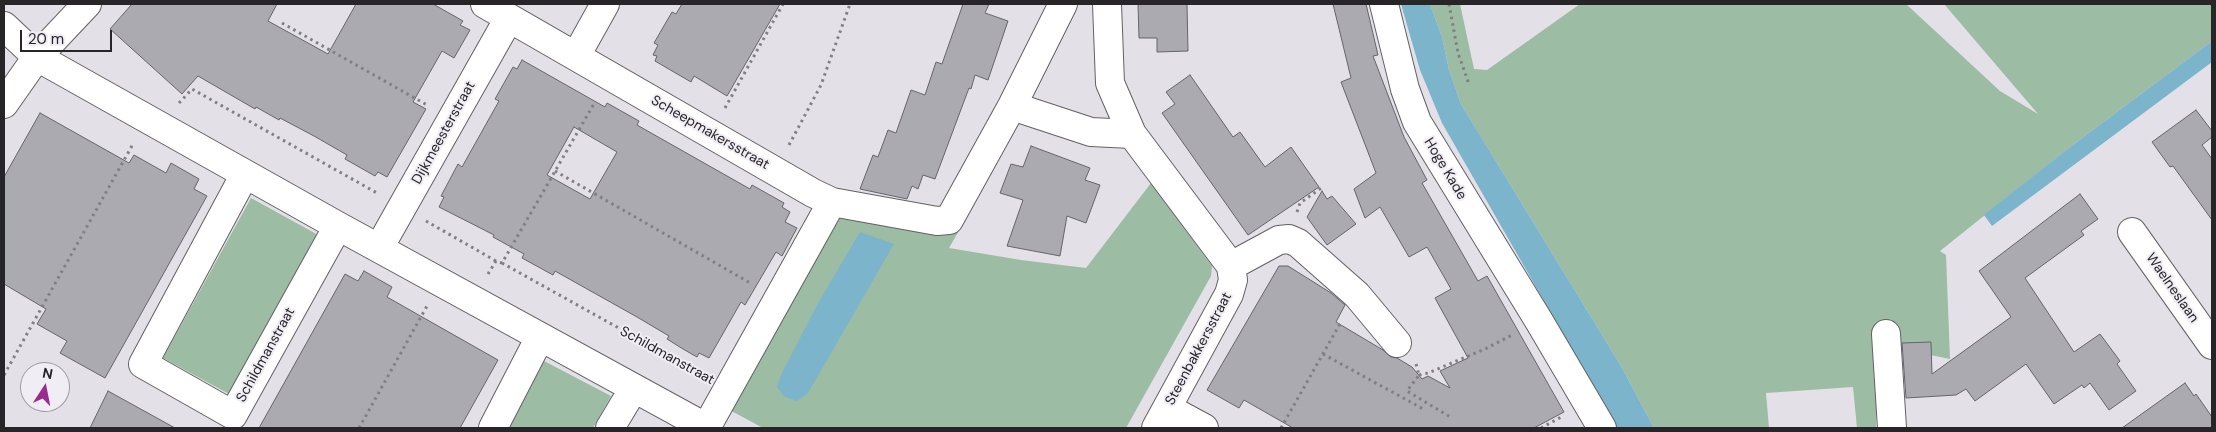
<!DOCTYPE html>
<style>
body{margin:0}
#map{position:relative;width:2216px;height:432px;overflow:hidden;background:#e4e0e7;font-family:"DM Sans",sans-serif}
canvas{display:block}
.frame{position:absolute;inset:0;border:5px solid #272528;pointer-events:none}
.north{position:absolute;left:20px;top:362px;width:50px;height:50px;box-sizing:border-box;background:#f1edf4;border:1px solid #a09da2;border-radius:50%;rotate:11deg;font-size:14px;font-weight:700;line-height:20px;text-align:center;color:#272528}
.north::after{content:'';display:block;margin:auto;width:18px;height:22px;background:#982d8f;clip-path:polygon(50% 0,100% 100%,50% 72%,0 100%)}
.scale{position:absolute;left:20px;top:30px;width:92px;height:22px;box-sizing:border-box;border:2px solid #272528;border-top:0;padding-left:6px;font-size:15px;line-height:18px;white-space:nowrap;color:#272528;-webkit-text-stroke:4px #f1edf4;paint-order:stroke}
</style>
<div id="map">
<canvas width="2216" height="432"></canvas>
<div class="frame"></div>
<div class="north">N</div>
<div class="scale">20 m</div>
</div>
<script>
const c = document.querySelector('canvas').getContext('2d');
c.lineJoin = 'round';
function paint(path, color) { c.fillStyle = color; c.fill(path, 'evenodd'); }
const toPath = rows => new Path2D(rows.map(r => 'M' + r).join(''));
function trace(path, color, width, dash) { c.strokeStyle = color; c.lineWidth = width; c.lineCap = dash ? 'butt' : 'round'; c.setLineDash(dash || []); c.stroke(path); }
function write(font, color, halo, rows, align = 'center') {
  c.font = font + ' "DM Sans",sans-serif'; c.lineWidth = 4; c.setLineDash([]); c.textBaseline = 'middle'; c.strokeStyle = halo; c.fillStyle = color; for (const [text, x, y, turn = 0] of rows) {
    c.save(); c.translate(x, y); c.rotate((+turn || 0) * Math.PI / 180); c.textAlign = isNaN(turn) ? turn : align; if (halo) c.strokeText(text, 0, 0); c.fillText(text, 0, 0); c.restore();
  }
}
const green = toPath([
 [1430,4,1460,4,1474,69,1487,70,1580,4,1906,4,2000,91,2038,114,1944,4,2212,4,2212,41,2070,147,1940,251,1946,255,1950,359,1877,344,1876,428,1857,428,1853,387,1766,393,1769,428,1654,428,1621,366,1461,104,1449,70,1442,37],
 [1151,183,1212,266,1211,276,1126,428,763,428,726,408,835,207,960,229,949,248,1021,260,1086,268],
 [251,198,320,236,231,395,163,358],
 [544,361,611,396,593,428,507,428]
]);
const water = toPath([
 [1401,4,1430,4,1442,37,1449,70,1461,104,1621,366,1654,428,1614,428,1544,301,1442,123,1420,70],
 [2212,41,2212,62,1992,226,1984,215,2070,147],
 [860,232,894,244,808,393,797,401,785,397,777,387,781,375,817,305]
]);
const building = toPath([
 [132,4,277,4,268,21,328,54,356,4,433,4,463,21,460,25,470,30,454,58,442,51,413,102,426,109,387,177,378,172,375,176,345,159,347,155,314,136,280,118,279,120,256,107,255,109,198,76,182,94,110,29,132,4],
 [682,4,780,4,727,96,694,76,691,82,655,61,657,56,653,55,658,45,654,43,672,12,676,14,682,4],
 [963,4,989,4,985,13,1008,21,988,80,975,75,971,89,969,88,935,179,923,175,918,189,912,186,907,199,860,189,873,155,878,157,888,130,896,133,911,90,925,95,936,62,942,64,963,4],
 [1138,4,1187,4,1188,51,1157,52,1157,38,1139,38,1138,4],
 [1333,4,1366,4,1378,55,1373,56,1404,137,1427,180,1422,183,1478,281,1487,276,1564,412,1534,428,1293,428,1244,400,1239,408,1207,390,1279,266,1288,266,1331,293,1345,305,1336,322,1383,350,1391,357,1397,358,1412,367,1422,379,1428,376,1450,388,1440,371,1468,358,1435,298,1451,289,1427,247,1409,257,1380,207,1365,218,1354,189,1376,173,1341,82,1351,78,1333,4],
 [522,60,605,107,607,103,639,121,637,125,750,189,752,185,784,203,782,207,790,212,785,222,797,228,782,256,776,252,745,305,741,302,709,358,699,353,697,357,683,349,667,339,669,336,637,317,555,271,553,275,522,258,524,254,493,237,494,235,439,207,444,197,441,196,458,164,462,167,499,101,495,99,513,67,517,69,522,60],
 [574,127,617,152,590,199,547,175,574,127],
 [1190,75,1233,137,1240,132,1265,167,1291,147,1319,187,1248,235,1162,113,1175,104,1166,92,1190,75],
 [2196,110,2212,131,2212,137,2202,145,2212,159,2212,220,2173,166,2170,167,2152,142,2196,110],
 [40,113,129,163,134,155,166,173,171,163,199,179,194,189,207,196,105,378,60,353,67,341,37,324,46,309,4,284,4,177,40,113],
 [1031,146,1090,168,1085,180,1100,185,1086,223,1067,216,1060,256,1007,246,1023,200,1000,193,1011,164,1023,167,1031,146],
 [1322,191,1327,199,1332,196,1356,224,1327,245,1307,217,1322,191],
 [2080,194,2098,219,2081,231,2084,235,2025,278,2074,352,2100,334,2120,361,2117,364,2136,391,2109,410,2090,383,2084,388,2082,385,2054,404,2026,364,1975,401,1966,389,1956,395,1906,398,1902,343,1931,342,1932,374,2011,317,1979,271,2080,194],
 [364,271,392,287,387,297,498,360,460,428,259,428,345,274,358,281,364,271],
 [2185,383,2194,396,2196,394,2212,417,2212,428,2122,428,2185,383],
 [108,391,175,428,90,428,108,391]
]);
const path = toPath([
 [1449,4,1458,53,1469,84],
 [282,23,427,105],
 [179,103,192,89,377,193],
 [725,108,783,4],
 [789,145,821,85,850,4],
 [555,171,752,284],
 [1297,212,1300,203,1324,186],
 [426,221,496,261],
 [502,263,703,375],
 [488,274,496,261,502,263,595,102],
 [1323,354,1425,410],
 [1416,364,1419,375,1407,391,1452,418],
 [4,375,133,144],
 [1419,375,1428,373,1485,349,1512,335],
 [359,428,427,306],
 [1281,428,1341,322],
 [1541,428,1563,416]
]);
const minor = toPath([
 [485,4,813,193,832,202,937,221,949,220,1012,106,1063,4],
 [1107,4,1110,83,1132,134,1231,266],
 [1384,4,1405,89,1417,122,1539,321,1602,428],
 [4,26,37,57,338,226,707,428],
 [576,56,605,4],
 [4,104,37,57,87,4],
 [1012,106,1091,132,1132,134],
 [245,174,143,364,233,415,338,226],
 [2132,232,2212,345],
 [379,248,509,18],
 [1886,334,1892,428],
 [1167,408,1204,428],
 [493,428,540,337],
 [610,428,634,388],
 [706,428,832,202],
 [1156,428,1229,294,1233,280,1231,266,1279,240,1289,239,1298,243,1357,295,1397,343]
]);
const streetNames = [
 ["Dijkmeesterstraat",444,133,-61],
 ["Scheepmakersstraat",710,133,30],
 ["Hoge Kade",1445,169,59],
 ["Waelneslaan",2172,288,55],
 ["Steenbakkersstraat",1199,349,-62],
 ["Schildmanstraat",266,355,-61],
 ["Schildmanstraat",667,356,29]
];
paint(green, '#9cbca4');
paint(water, '#7bb4cb');
paint(building, '#abaab1');
trace(building, '#65646b', 1);
trace(minor, '#636066', 30);
trace(path, '#827f84', 3, [2.5, 4]);
trace(minor, '#fff', 28);
write('14px', '#272528', '#f1edf4', streetNames);
</script>
